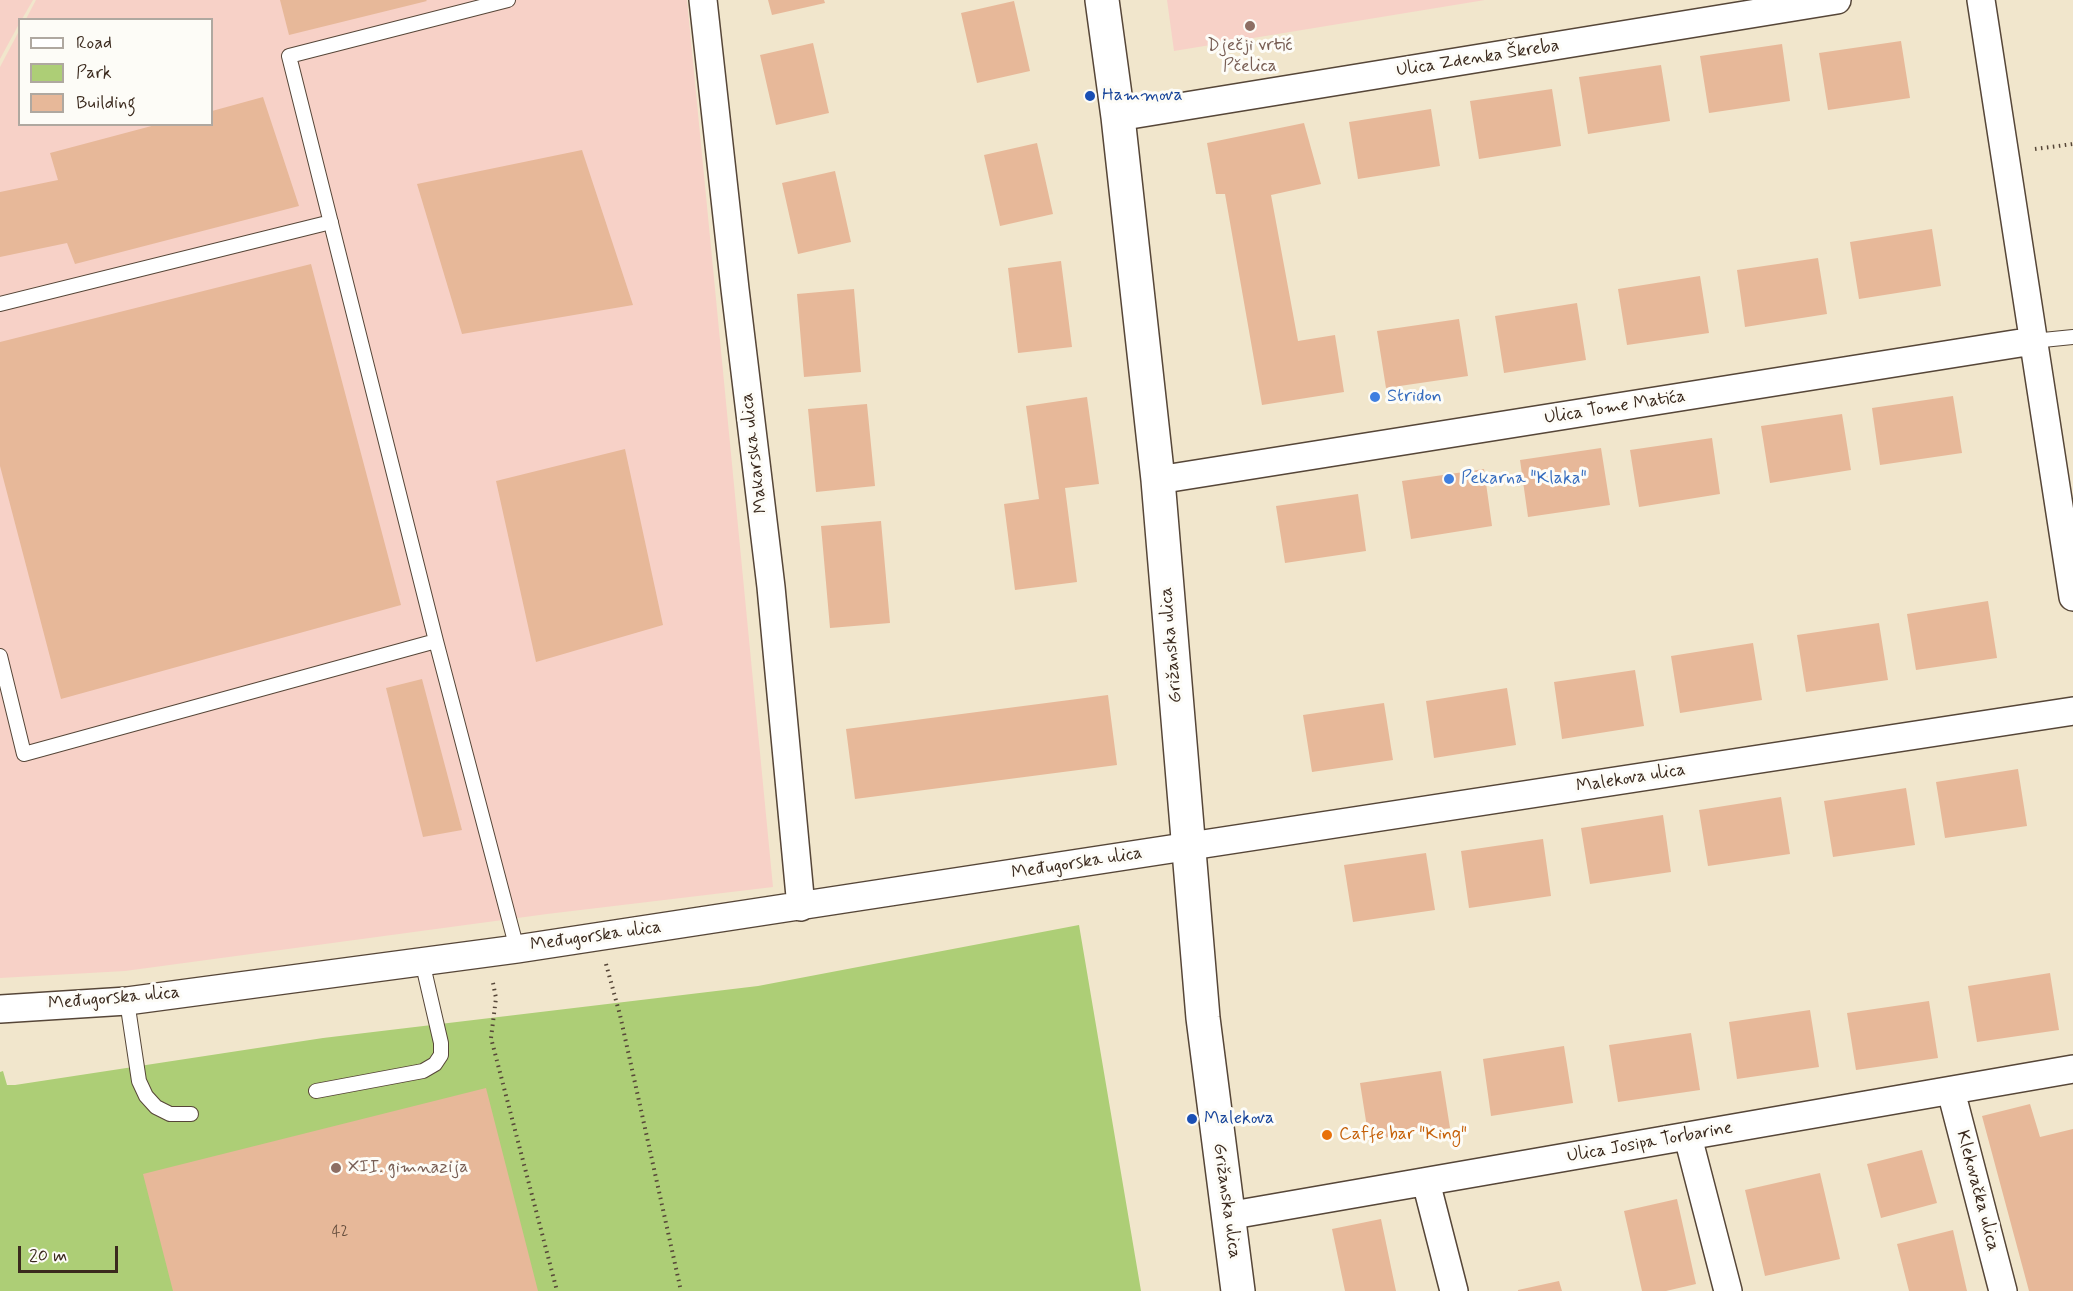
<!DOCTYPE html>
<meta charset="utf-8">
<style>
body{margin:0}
#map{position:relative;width:2073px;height:1291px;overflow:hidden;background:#f1e6cc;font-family:Mynerve,sans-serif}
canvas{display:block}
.legend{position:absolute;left:18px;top:18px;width:195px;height:108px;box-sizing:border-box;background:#fdfcf7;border:2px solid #afa8a0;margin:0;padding:8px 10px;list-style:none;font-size:18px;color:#3b2a1e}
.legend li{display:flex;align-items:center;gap:12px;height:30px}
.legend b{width:30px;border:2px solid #afa8a0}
.scale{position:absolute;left:18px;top:1246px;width:100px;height:27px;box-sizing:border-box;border:3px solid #3b2a1e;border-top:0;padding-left:8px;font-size:18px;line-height:21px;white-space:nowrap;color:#3b2a1e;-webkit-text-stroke:4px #fdfcf7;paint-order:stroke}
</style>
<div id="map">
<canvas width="2073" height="1291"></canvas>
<ul class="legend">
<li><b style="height:8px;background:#fff"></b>Road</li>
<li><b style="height:16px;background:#adce76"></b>Park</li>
<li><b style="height:16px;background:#e7b899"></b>Building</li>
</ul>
<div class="scale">20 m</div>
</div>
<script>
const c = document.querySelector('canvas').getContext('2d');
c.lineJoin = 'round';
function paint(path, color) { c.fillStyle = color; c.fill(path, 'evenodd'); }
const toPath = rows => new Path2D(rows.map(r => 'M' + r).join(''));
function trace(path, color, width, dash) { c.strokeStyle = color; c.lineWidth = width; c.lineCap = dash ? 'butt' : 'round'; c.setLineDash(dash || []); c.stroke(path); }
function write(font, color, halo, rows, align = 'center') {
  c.font = font + ' Mynerve,sans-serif'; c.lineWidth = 6; c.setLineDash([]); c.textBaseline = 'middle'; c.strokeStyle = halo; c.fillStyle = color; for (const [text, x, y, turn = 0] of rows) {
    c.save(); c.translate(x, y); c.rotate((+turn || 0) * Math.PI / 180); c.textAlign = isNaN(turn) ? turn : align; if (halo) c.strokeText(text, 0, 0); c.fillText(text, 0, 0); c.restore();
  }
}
const built = toPath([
 [0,0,33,0,22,19,20,20,19,24,0,59],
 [36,0,687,0,773,887,547,914,125,971,0,978,0,67,19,31,20,124,212,124,212,20,26,19],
 [1167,0,1485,0,1174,51]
]);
const green = toPath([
 [1079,925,1141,1291,0,1291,0,1072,3,1071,7,1085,15,1085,323,1038,758,986]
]);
const building = toPath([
 [280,0,426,0,427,1,289,35],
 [768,0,824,0,825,3,772,15],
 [1014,1,1030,71,977,83,961,13],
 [1901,41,1910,98,1828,110,1819,53],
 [813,43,829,113,776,125,760,55],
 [1782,44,1790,101,1709,113,1700,56],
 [1661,65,1670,121,1588,134,1579,77],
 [1552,89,1561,146,1479,159,1470,101],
 [263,97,299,206,75,264,67,243,0,257,0,192,58,180,50,153,159,124,212,124,212,111],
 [1431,109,1440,166,1358,179,1349,122],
 [1304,123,1321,184,1271,195,1298,341,1335,335,1344,392,1262,405,1225,194,1216,194,1207,143],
 [1037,143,1053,214,1000,226,984,155],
 [582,150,633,305,462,334,417,184],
 [835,171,851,242,798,254,782,183],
 [1932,229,1941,286,1859,299,1850,242],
 [1818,258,1827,314,1745,327,1737,270],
 [1061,261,1072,347,1018,353,1008,268],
 [311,264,401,605,61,699,0,466,0,342],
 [1700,276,1709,333,1627,345,1618,289],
 [854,289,861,372,804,377,797,294],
 [1577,303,1586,360,1504,373,1495,316],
 [1459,319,1468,376,1386,388,1377,331],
 [1953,396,1962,453,1880,465,1872,408],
 [1087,397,1099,484,1065,488,1077,582,1015,590,1004,504,1039,499,1026,406],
 [867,404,875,486,816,492,808,409],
 [1842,414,1851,470,1770,483,1761,426],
 [1712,438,1720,494,1639,507,1630,450],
 [1601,448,1610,505,1528,517,1520,460],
 [625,449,663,625,536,662,496,481],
 [1484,469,1492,526,1411,539,1402,481],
 [1358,494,1366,551,1285,563,1276,506],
 [881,521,890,623,830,628,821,526],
 [1988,601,1997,658,1916,670,1907,614],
 [1879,623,1888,680,1806,692,1797,635],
 [1753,643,1762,700,1680,713,1671,656],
 [1635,670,1644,726,1562,739,1554,682],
 [422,679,462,830,423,837,386,688],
 [1507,688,1516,745,1434,758,1426,701],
 [1108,695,1117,765,855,799,846,729],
 [1384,703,1393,760,1312,772,1303,715],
 [2018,769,2027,826,1945,838,1936,782],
 [1906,788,1915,845,1833,857,1824,801],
 [1781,797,1790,854,1708,866,1699,810],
 [1663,815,1671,872,1590,884,1581,828],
 [1543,839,1551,896,1469,908,1461,851],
 [1426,853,1435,910,1353,922,1344,865],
 [2050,973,2059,1030,1977,1042,1968,986],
 [1929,1001,1938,1058,1856,1070,1847,1013],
 [1810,1010,1819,1067,1737,1079,1729,1022],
 [1691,1033,1700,1090,1618,1102,1609,1045],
 [1564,1046,1573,1103,1491,1116,1483,1059],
 [1441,1071,1450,1128,1369,1140,1360,1083],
 [486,1088,538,1291,173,1291,143,1174],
 [2030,1104,2040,1137,2073,1129,2073,1291,2029,1291,1982,1116],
 [1922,1150,1937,1203,1881,1218,1867,1164],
 [1820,1173,1840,1259,1765,1276,1745,1190],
 [1677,1199,1696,1284,1666,1291,1642,1291,1624,1211],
 [1381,1219,1396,1291,1345,1291,1332,1229],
 [1953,1230,1967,1291,1909,1291,1897,1244],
 [1559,1281,1562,1291,1518,1291,1518,1290]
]);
const path = toPath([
 [2035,149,2073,144],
 [606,964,620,1015,681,1291],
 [493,983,496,998,491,1038,557,1291]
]);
const service = toPath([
 [508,0,289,56,436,641,517,949],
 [0,304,331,222],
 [2033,341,2073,337],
 [0,656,24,754,436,641],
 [127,1001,139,1081,146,1096,156,1107,170,1114,191,1114],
 [316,1091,423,1071,435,1064,441,1055,441,1043,422,961]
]);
const minor = toPath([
 [703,0,735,289,771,587,801,907],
 [1981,0,2073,597],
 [1118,117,1837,0],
 [1158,480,2033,341],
 [0,1009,127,1001,517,949,2073,711],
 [1951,1091,2003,1291],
 [1688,1137,1728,1291],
 [1426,1182,1454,1291],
 [1227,1216,2073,1069]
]);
const tertiary = toPath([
 [1102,0,1118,117,1158,480,1203,1018,1238,1291]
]);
const markers = [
 [1250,26,6,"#8d6e63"],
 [1090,96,6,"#1a4fb4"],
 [1375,397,6,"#3f7fe0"],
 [1449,479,6,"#3f7fe0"],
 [1192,1119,6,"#1a4fb4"],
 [1327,1135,6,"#e8710a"],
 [336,1168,6,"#8d6e63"]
];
const numberNames = [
 ["42",340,1233]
];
const educationNames = [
 ["Dječji vrtić",1250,46],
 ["Pčelica",1250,67],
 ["XII. gimnazija",348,1168,"left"]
];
const streetNames = [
 ["Ulica Zdenka Škreba",1478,59,-9],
 ["Ulica Tome Matića",1615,408,-9],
 ["Makarska ulica",755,453,-97],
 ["Grižanska ulica",1172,645,-95],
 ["Malekova ulica",1631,779,-9],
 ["Međugorska ulica",1077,864,-9],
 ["Međugorska ulica",596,937,-8],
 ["Međugorska ulica",114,999,-5],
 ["Ulica Josipa Torbarine",1650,1143,-10],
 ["Klekovačka ulica",1977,1191,75],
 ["Grižanska ulica",1226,1201,82]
];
const transitNames = [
 ["Hammova",1102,96],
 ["Malekova",1204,1119]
];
const shopNames = [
 ["Stridon",1387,397],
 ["Pekarna \"Klaka\"",1461,479]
];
const foodNames = [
 ["Caffe bar \"King\"",1339,1135]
];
paint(built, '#f7d1c7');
paint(green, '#adce76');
paint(building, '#e7b899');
trace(service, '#564638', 16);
trace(minor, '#564638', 30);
trace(tertiary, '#564638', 36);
trace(path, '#564638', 4, [1.5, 4.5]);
trace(service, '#fff', 14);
trace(minor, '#fff', 27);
trace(tertiary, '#fff', 33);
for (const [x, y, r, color] of markers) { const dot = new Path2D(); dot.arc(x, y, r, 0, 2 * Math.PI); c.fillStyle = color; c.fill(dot); trace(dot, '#fdfcf7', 2); }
write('15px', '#664e3d', null, numberNames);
write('18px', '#785e54', '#fdfcf7', educationNames);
write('18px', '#3b2a1e', '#fdfcf7', streetNames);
write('18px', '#164399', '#fdfcf7', transitNames, 'left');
write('18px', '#366cbe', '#fdfcf7', shopNames, 'left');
write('18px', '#c56008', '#fdfcf7', foodNames, 'left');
</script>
